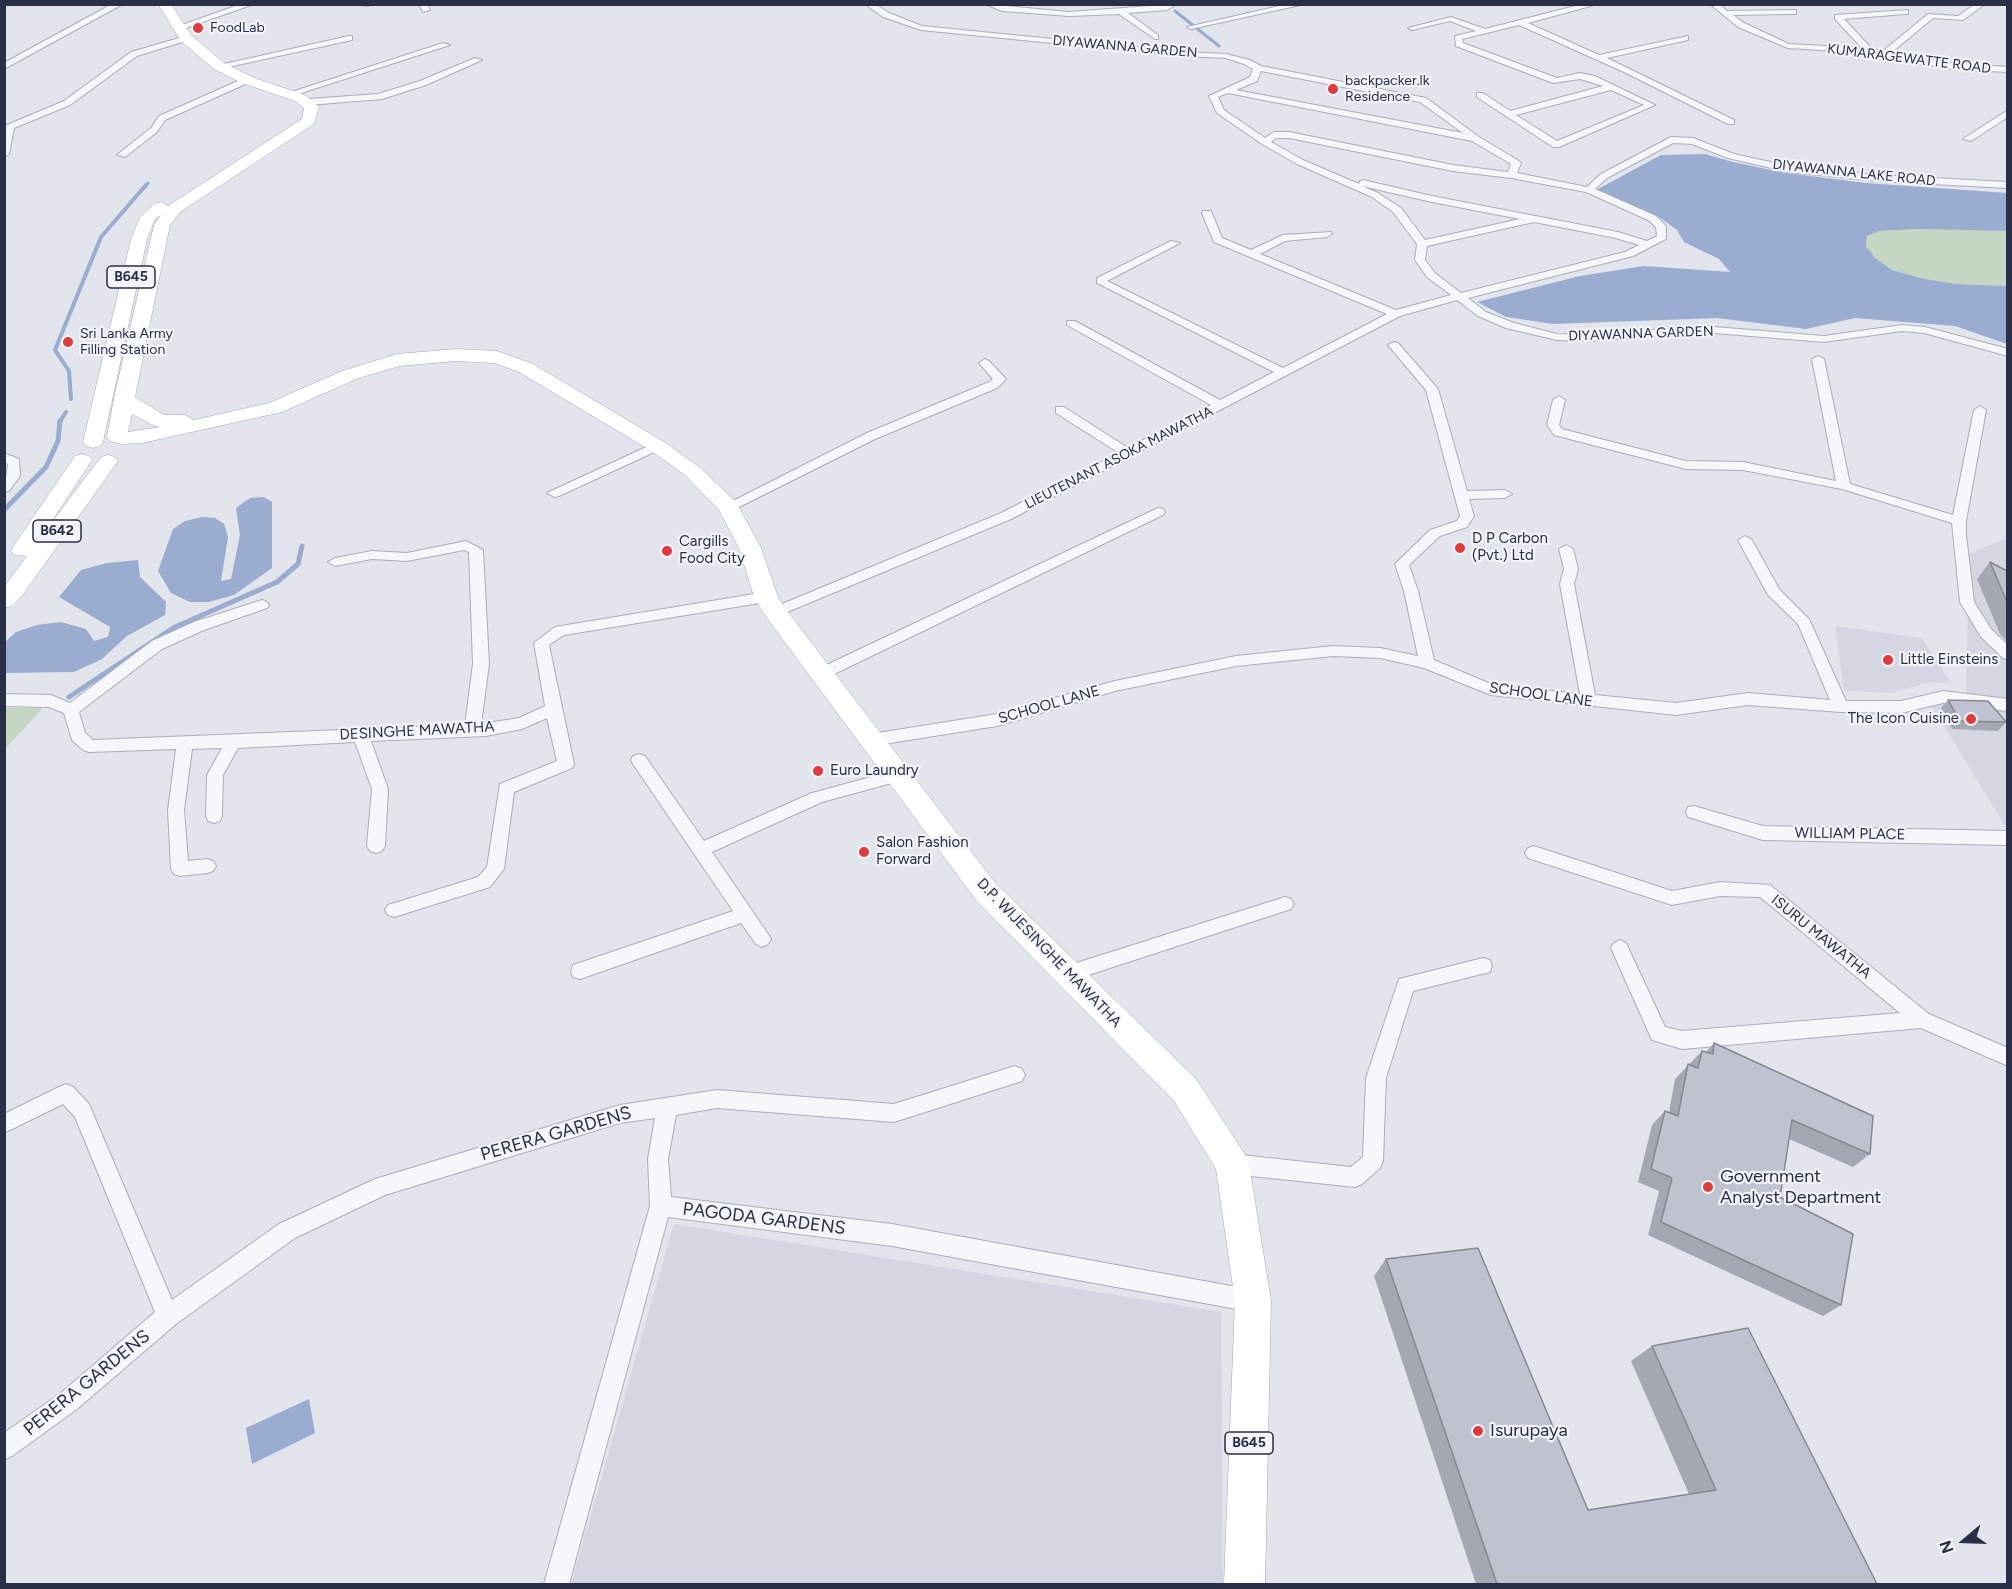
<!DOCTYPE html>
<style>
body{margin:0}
#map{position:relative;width:2012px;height:1589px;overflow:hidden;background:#e2e5ec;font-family:Figtree,sans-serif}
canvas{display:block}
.frame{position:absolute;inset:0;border:6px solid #282f46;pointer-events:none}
.north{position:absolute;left:1934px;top:1511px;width:60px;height:60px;-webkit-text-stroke:4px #f2f4f9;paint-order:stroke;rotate:251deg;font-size:16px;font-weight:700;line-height:24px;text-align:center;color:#282f46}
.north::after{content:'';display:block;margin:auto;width:21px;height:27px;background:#282f46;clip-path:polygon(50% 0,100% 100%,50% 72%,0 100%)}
</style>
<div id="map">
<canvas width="2012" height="1589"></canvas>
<div class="frame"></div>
<div class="north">N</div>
</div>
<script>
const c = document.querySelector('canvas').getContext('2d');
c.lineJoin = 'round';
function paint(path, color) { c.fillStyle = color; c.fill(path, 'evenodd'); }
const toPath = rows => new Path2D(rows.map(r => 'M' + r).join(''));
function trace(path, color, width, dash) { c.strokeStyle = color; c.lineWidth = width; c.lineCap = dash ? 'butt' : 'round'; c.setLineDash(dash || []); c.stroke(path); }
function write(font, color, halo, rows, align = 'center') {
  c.font = font + ' Figtree,sans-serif'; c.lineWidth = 4.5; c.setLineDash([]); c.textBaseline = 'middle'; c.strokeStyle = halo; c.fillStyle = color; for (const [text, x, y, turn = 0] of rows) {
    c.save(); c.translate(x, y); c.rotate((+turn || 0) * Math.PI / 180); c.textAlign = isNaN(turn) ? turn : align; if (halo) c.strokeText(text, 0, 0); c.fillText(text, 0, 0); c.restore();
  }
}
const built = toPath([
 [2007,538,2007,829,1928,700,1966,699,1969,554],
 [1835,626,1922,638,1952,684,1930,682,1891,693,1844,691],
 [674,1224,1221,1312,1223,1584,571,1584]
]);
const green = toPath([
 [1919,229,2007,231,2007,286,1957,284,1925,279,1892,270,1875,258,1866,246,1867,236,1879,231],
 [5,708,43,708,5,749,4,708]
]);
const water = toPath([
 [1705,154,1733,162,1786,173,1866,183,2007,193,2007,231,1919,229,1879,231,1867,236,1866,246,1875,258,1892,270,1925,279,1957,284,2007,286,2007,344,1955,326,1855,318,1806,329,1717,318,1553,324,1506,317,1477,302,1580,276,1644,266,1730,272,1719,259,1684,242,1677,230,1659,217,1596,190,1661,155],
 [264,497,272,502,272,568,234,595,209,602,190,602,171,593,158,571,173,529,185,521,202,517,215,518,224,524,228,537,221,581,231,579,240,535,236,508,250,498],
 [138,560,140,577,166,602,165,615,127,636,102,659,74,672,5,673,5,642,16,632,37,625,61,622,86,629,94,641,108,637,110,627,59,597,81,570,107,563],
 [309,1399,315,1433,252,1464,246,1428]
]);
const streamFar2 = toPath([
 [1175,11,1219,46],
 [145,187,148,183]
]);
const streamFar1 = toPath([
 [71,399,69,371,55,350,101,237,146,185],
 [59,423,66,412]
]);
const stream = toPath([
 [4,510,46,467,58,441,60,421],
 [69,697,173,628,277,582,298,564,302,546]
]);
const street = toPath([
 [112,4,123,4,4,69,4,63,112,4],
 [241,4,254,4,183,29,176,27,241,4],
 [352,4,372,4,368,6,352,4],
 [419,4,427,4,430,10,423,12,419,4],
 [865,4,875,4,889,13,922,26,1184,52,1226,54,1250,60,1261,66,1426,98,1479,137,1519,161,1521,163,1517,173,1587,187,1601,174,1671,137,1693,138,1734,154,1789,166,1876,175,2008,182,2008,188,1876,181,1789,172,1728,158,1692,144,1673,143,1607,178,1595,189,1656,216,1666,226,1666,239,1633,256,1468,298,1486,312,1514,323,1557,334,1589,335,1702,326,1824,336,1902,325,1925,327,2008,349,2008,356,1924,333,1902,331,1824,342,1702,332,1589,341,1557,340,1506,328,1478,316,1457,300,1400,316,1011,519,780,615,770,615,768,612,770,609,1001,513,1119,453,1056,413,1056,407,1064,407,1128,448,1211,405,1067,325,1067,321,1075,321,1220,400,1274,372,1097,283,1097,278,1171,241,1180,243,1107,281,1283,368,1387,314,1214,242,1202,213,1203,211,1211,211,1222,238,1251,250,1283,235,1331,232,1332,234,1327,237,1285,241,1260,254,1396,310,1451,295,1427,277,1415,260,1417,244,1393,212,1372,197,1297,164,1262,144,1217,113,1209,96,1250,77,1253,69,1244,64,1226,58,1184,56,921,30,883,17,865,4],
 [1261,71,1420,102,1463,133,1236,90,1257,81,1261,71],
 [1228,93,1472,141,1511,164,1508,172,1453,165,1289,132,1274,132,1265,138,1224,110,1218,97,1228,93],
 [1276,138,1289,138,1453,171,1511,178,1586,192,1648,220,1656,227,1657,236,1647,241,1618,232,1432,196,1363,180,1360,181,1359,184,1303,160,1271,142,1276,138],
 [1362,186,1432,202,1520,219,1425,240,1401,208,1378,193,1362,186],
 [1534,222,1616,238,1639,245,1625,252,1461,293,1435,273,1425,260,1427,246,1534,222],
 [985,4,1069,12,1177,4,1167,10,1128,13,1158,35,1158,39,1155,39,1119,14,1069,16,1002,11,985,4],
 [1288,4,1305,4,1191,29,1187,27,1288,4],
 [1583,4,1598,4,1528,23,1599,55,1688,36,1688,40,1607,58,1734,120,1734,124,1728,124,1624,72,1519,25,1462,39,1463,43,1557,78,1580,73,1595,76,1655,105,1559,147,1553,147,1477,97,1477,93,1483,93,1510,111,1603,86,1580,79,1553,83,1456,46,1455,36,1476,31,1450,21,1412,30,1408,28,1451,17,1485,29,1583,4],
 [1611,90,1644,105,1557,141,1516,115,1611,90],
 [1710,4,1719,4,1727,11,1796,10,1796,14,1793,14,1733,15,1744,23,1789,44,1862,48,1835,19,1835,15,1908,10,1908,14,1905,14,1844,19,1872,49,1883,51,1928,14,1958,16,1975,4,1985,4,1963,20,1933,18,1891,53,1949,63,2008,67,2008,72,1949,69,1869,53,1788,48,1738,27,1710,4],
 [186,36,190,38,189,40,137,56,70,105,14,128,9,154,4,157,4,131,7,125,64,101,131,52,186,36],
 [349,36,352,36,352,40,219,69,215,66,349,36],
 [443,43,450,45,292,96,285,94,443,43],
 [475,58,482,60,426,85,382,99,308,105,304,102,308,99,378,94,420,81,475,58],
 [247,77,251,80,250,82,165,120,157,132,125,157,117,155,151,128,159,116,247,77],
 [2008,110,2008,117,1971,141,1963,139,2008,110],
 [1394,342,1398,343,1438,389,1467,491,1505,490,1512,494,1505,498,1469,499,1474,516,1467,527,1440,536,1409,565,1418,591,1434,660,1493,685,1580,694,1560,584,1564,569,1559,549,1566,545,1573,549,1578,569,1574,584,1595,695,1676,703,1748,693,1830,700,1798,624,1768,595,1738,540,1745,536,1752,540,1779,589,1809,619,1846,701,1901,701,1943,691,2008,699,2008,711,1943,703,1901,713,1841,712,1748,705,1676,715,1594,706,1589,708,1583,705,1491,695,1424,668,1380,658,1333,656,1236,666,1115,691,997,726,871,746,865,744,863,740,865,736,871,734,997,714,1115,681,1236,656,1333,646,1380,648,1418,656,1404,591,1395,564,1430,530,1457,521,1460,516,1426,390,1388,345,1394,342],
 [1818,356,1824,359,1850,484,1953,515,1974,410,1980,406,1986,410,1966,521,1966,535,1974,602,1991,629,2008,645,2008,659,2003,658,1981,637,1960,602,1952,523,1842,489,1743,470,1686,469,1554,435,1547,425,1553,400,1559,396,1565,400,1559,425,1562,429,1686,461,1743,462,1836,481,1812,359,1818,356],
 [985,359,989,361,1006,379,997,388,875,439,733,510,728,511,721,507,867,433,989,382,993,379,979,363,985,359],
 [657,442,663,446,661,449,559,496,554,497,547,493,657,442],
 [4,453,19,459,20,476,9,491,4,492,8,464,4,462,4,453],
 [1158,508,1163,509,1165,512,1163,515,828,677,823,678,818,677,815,673,818,669,1158,508],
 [466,541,483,550,489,664,481,724,519,718,545,706,534,643,555,627,766,592,773,597,766,602,564,635,549,645,574,764,572,768,514,792,504,869,490,887,394,917,388,915,385,910,388,905,478,877,487,867,500,784,557,761,547,718,522,729,486,736,371,741,388,789,385,846,382,851,376,853,370,851,367,846,372,789,355,742,238,748,223,775,222,816,220,821,214,823,208,821,206,816,207,775,222,748,192,749,184,810,188,861,207,859,213,861,216,866,213,871,207,873,180,876,174,874,171,869,168,810,176,749,89,752,83,750,72,740,64,713,49,707,4,706,4,694,51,695,70,703,152,641,194,622,262,600,267,602,269,605,267,608,204,630,162,649,79,712,85,733,93,740,465,725,473,664,469,552,464,550,407,561,372,559,335,566,328,562,335,558,372,551,407,553,466,541],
 [639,754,645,756,704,841,812,793,897,770,903,772,905,776,903,780,822,802,712,852,768,934,771,939,768,944,762,947,756,944,741,923,580,979,573,977,571,971,573,965,733,911,633,764,631,760,633,756,639,754],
 [1694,806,1763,826,2008,831,2008,845,1763,840,1688,817,1686,812,1688,807,1694,806],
 [1534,846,1672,891,1720,882,1770,885,1929,1014,2008,1048,2008,1066,1921,1028,1682,1049,1652,1040,1611,948,1614,943,1620,940,1626,943,1665,1027,1682,1031,1900,1013,1760,897,1720,896,1672,905,1528,858,1525,853,1528,848,1534,846],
 [1285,897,1291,899,1294,904,1291,909,1070,981,1063,979,1061,973,1063,967,1070,965,1285,897],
 [1483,958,1490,960,1492,966,1490,972,1413,991,1386,1078,1383,1161,1380,1168,1362,1184,1355,1187,1232,1174,1225,1171,1222,1164,1225,1157,1232,1154,1351,1167,1363,1157,1366,1078,1399,979,1483,958],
 [1015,1066,1022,1069,1025,1075,1022,1081,894,1122,717,1108,676,1115,668,1159,671,1197,892,1224,1253,1290,1261,1293,1264,1301,1261,1309,1253,1312,892,1246,668,1217,569,1584,544,1584,650,1206,648,1159,655,1118,620,1123,385,1195,295,1238,176,1324,77,1409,12,1456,4,1460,4,1433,61,1393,155,1312,75,1117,63,1104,4,1133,4,1114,59,1087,66,1084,73,1087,89,1104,172,1300,279,1224,375,1179,620,1105,717,1090,894,1104,1015,1066]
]);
const primary = toPath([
 [158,4,171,4,191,35,224,63,252,77,305,95,319,107,314,124,180,212,170,225,135,397,164,415,185,415,194,420,269,403,342,371,397,354,456,349,497,351,533,364,664,442,699,467,736,502,761,548,778,597,784,607,996,884,1196,1079,1244,1153,1249,1164,1271,1301,1265,1584,1224,1584,1235,1301,1216,1169,1174,1101,976,900,767,618,754,597,739,548,719,510,685,475,650,450,519,372,494,363,456,361,399,366,356,379,282,412,142,443,122,444,110,441,107,437,114,398,154,225,161,215,155,219,147,239,103,442,100,446,93,448,86,446,83,442,131,239,140,217,155,204,161,202,168,206,302,119,304,108,295,101,242,83,214,69,181,41,158,4],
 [132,414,153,425,160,427,128,432,132,414],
 [82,454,89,456,92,460,46,530,101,457,108,455,115,457,118,461,21,597,12,606,4,608,4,587,27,556,14,555,11,550,75,456,82,454]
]);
const wall = toPath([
 [1990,562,2007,571,2007,641,2000,634,1977,579],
 [1948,700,2006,722,1998,731,1952,729,1941,708],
 [1714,1043,1870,1154,1853,1167,1789,1139,1780,1197,1841,1305,1823,1316,1648,1235,1659,1191,1638,1182,1652,1125,1665,1111,1669,1112,1675,1079,1702,1051,1706,1052],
 [1386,1259,1588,1510,1689,1494,1631,1361,1652,1346,1877,1584,1476,1584,1374,1276]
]);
const building = toPath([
 [1990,562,2007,571,2007,602,1990,562],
 [1948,700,1988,701,2006,722,1960,721,1948,700],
 [1714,1043,1873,1116,1870,1154,1792,1120,1780,1197,1853,1234,1841,1305,1661,1222,1672,1178,1651,1169,1665,1111,1678,1116,1688,1064,1698,1068,1702,1051,1713,1054,1714,1043],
 [1478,1248,1588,1510,1716,1490,1652,1346,1748,1328,1877,1584,1497,1584,1386,1259,1478,1248]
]);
const markers = [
 [198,28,6,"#dd3b3d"],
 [1333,89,6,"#dd3b3d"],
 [68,342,6,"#dd3b3d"],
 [1460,548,6,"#dd3b3d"],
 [667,551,6,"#dd3b3d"],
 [1888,660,6,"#dd3b3d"],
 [1971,719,6,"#dd3b3d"],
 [818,771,6,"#dd3b3d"],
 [864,852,6,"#dd3b3d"],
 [1708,1187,6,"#dd3b3d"],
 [1478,1431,6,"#dd3b3d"]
];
const farPoinames = [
 ["FoodLab",210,28],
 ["backpacker.lk",1345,81],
 ["Residence",1345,97],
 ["Sri Lanka Army",80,334],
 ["Filling Station",80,350]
];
const farStreetnames = [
 ["DIYAWANNA GARDEN",1125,47,5],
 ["KUMARAGEWATTE ROAD",1909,59,7],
 ["DIYAWANNA LAKE ROAD",1854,173,6],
 ["DIYAWANNA GARDEN",1641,334,-2],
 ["LIEUTENANT ASOKA MAWATHA",1119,458,-27]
];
const shields = [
 [131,277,48],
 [57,531,48],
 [1249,1443,48]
];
const shieldNames = [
 ["B645",131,277],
 ["B642",57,531],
 ["B645",1249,1443]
];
const poiNames = [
 ["D P Carbon",1472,539],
 ["(Pvt.) Ltd",1472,556],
 ["Cargills",679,542],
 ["Food City",679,559],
 ["Little Einsteins",1900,660],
 ["The Icon Cuisine",1959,719,"right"],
 ["Euro Laundry",830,771],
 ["Salon Fashion",876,843],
 ["Forward",876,860]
];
const streetNames = [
 ["SCHOOL LANE",1541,695,8],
 ["SCHOOL LANE",1049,705,-16],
 ["DESINGHE MAWATHA",417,731,-3],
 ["WILLIAM PLACE",1850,834,1],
 ["ISURU MAWATHA",1821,937,39],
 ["D.P. WIJESINGHE MAWATHA",1049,953,46]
];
const nearStreetnames = [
 ["PERERA GARDENS",556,1134,-16],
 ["PAGODA GARDENS",764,1219,7],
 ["PERERA GARDENS",87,1383,-39]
];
const nearPoinames = [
 ["Government",1720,1177],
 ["Analyst Department",1720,1198],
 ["Isurupaya",1490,1431]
];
paint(built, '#d4d7e1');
paint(green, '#c5d7c2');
paint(water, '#9aacd0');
trace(streamFar2, '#9aacd0', 3);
trace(streamFar1, '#9aacd0', 4);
trace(stream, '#9aacd0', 5);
trace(street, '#aaaeba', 2);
trace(primary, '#a0a7b9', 1);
paint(street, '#f6f7fa');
paint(primary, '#fff');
paint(wall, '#a4a8b3');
paint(building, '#bfc3d0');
trace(building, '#868892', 1.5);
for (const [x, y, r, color] of markers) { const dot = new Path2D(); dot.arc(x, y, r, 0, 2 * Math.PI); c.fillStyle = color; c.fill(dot); trace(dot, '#f2f4f9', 2); }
write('14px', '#282f46', '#f2f4f9', farPoinames, 'left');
write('14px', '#282f46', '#f2f4f9', farStreetnames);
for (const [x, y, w] of shields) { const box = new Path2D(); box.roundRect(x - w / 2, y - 11, w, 22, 4.5); c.fillStyle = '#f2f4f9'; c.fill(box); trace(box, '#282f46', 1.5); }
write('bold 14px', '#282f46', null, shieldNames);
write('15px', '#282f46', '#f2f4f9', poiNames, 'left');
write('15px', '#282f46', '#f2f4f9', streetNames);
write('18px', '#282f46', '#f2f4f9', nearStreetnames);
write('18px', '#282f46', '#f2f4f9', nearPoinames, 'left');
</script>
